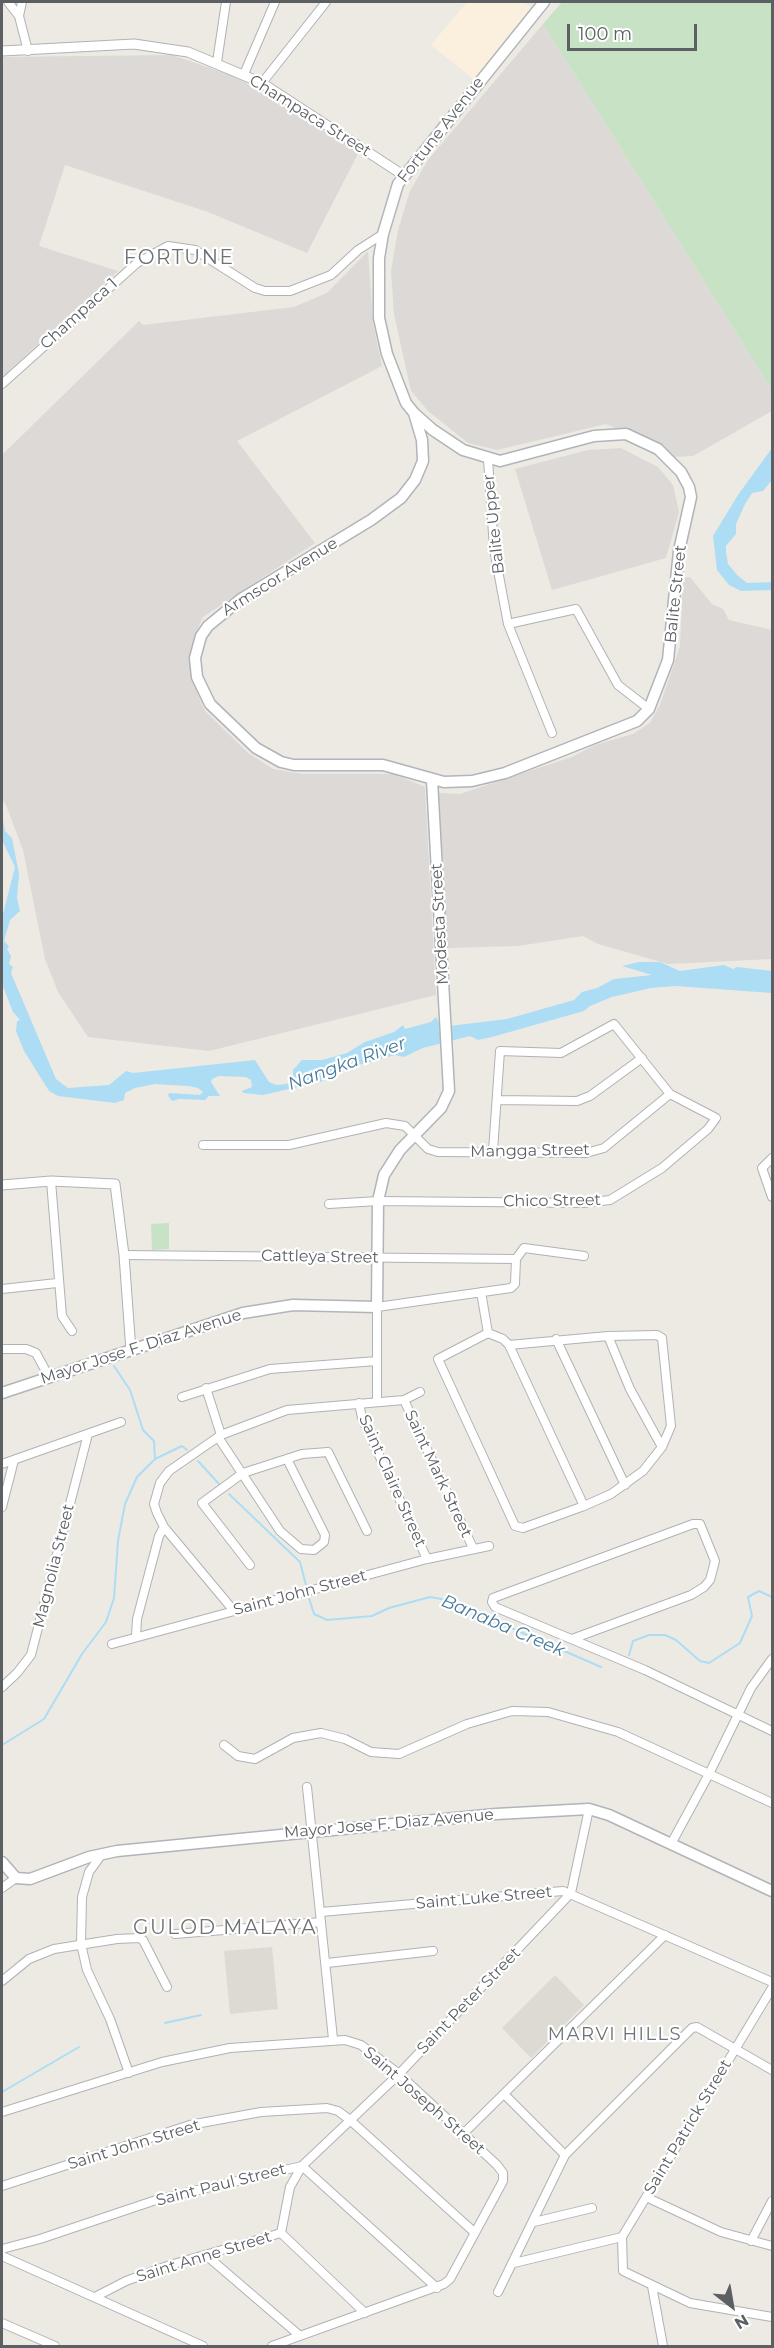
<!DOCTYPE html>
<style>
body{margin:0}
#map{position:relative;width:774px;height:2348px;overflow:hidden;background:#edeae4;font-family:Montserrat,sans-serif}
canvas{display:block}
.frame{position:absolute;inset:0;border:3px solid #5c6063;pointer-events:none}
.north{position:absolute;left:702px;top:2276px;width:60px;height:60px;-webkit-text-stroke:4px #fff;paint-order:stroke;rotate:149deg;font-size:16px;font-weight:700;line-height:24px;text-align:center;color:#5c6063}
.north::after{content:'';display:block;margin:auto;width:21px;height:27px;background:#5c6063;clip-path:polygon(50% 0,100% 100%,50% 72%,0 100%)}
.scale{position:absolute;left:567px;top:24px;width:130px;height:27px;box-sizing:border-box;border:3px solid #5c6063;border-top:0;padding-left:8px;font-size:18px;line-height:21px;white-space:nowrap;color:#5c6063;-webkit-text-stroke:4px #fff;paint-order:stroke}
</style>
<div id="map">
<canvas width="774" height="2348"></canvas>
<div class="frame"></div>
<div class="north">N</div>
<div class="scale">100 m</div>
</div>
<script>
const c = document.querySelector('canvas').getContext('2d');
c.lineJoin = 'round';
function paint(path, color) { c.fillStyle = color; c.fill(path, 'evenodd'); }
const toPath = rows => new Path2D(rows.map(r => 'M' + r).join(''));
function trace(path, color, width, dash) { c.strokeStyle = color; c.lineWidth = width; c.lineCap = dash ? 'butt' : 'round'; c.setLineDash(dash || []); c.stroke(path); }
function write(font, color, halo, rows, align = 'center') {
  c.font = font + ' Montserrat,sans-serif'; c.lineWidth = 4.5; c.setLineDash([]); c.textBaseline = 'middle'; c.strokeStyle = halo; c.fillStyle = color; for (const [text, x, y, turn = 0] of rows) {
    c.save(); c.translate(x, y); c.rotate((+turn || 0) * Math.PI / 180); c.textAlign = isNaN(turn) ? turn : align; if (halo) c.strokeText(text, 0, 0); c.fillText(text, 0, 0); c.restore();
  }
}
const commercial = toPath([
 [467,2,524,2,533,9,475,80,431,45]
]);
const industrial = toPath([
 [543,24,772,390,772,411,693,456,672,457,639,438,606,424,497,450,468,443,428,411,411,391,394,314,391,271,398,230,410,191,428,160],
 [172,55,236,77,359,152,307,253,208,212,65,165,39,246,118,271,2,377,2,57],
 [368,251,373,324,382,366,237,441,315,543,203,617,195,635,190,660,197,692,205,711,248,753,273,769,303,774,394,774,425,787,436,995,209,1051,88,1037,58,992,45,959,23,850,6,805,2,799,2,455,139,321,143,325,294,307,327,293],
 [621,448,658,467,673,485,679,512,666,558,552,590,515,469,588,450],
 [690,577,712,604,723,609,729,620,772,630,772,959,668,964,598,944,583,936,518,946,447,948,438,793,460,794,505,779,572,757,595,745,633,734,650,723,660,705,680,646,683,578]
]);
const education = toPath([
 [272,1947,278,2009,230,2014,224,1951],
 [555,1975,584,2005,531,2058,502,2028]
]);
const green = toPath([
 [562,2,772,2,772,390,543,24],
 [169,1223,169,1249,152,1250,151,1224]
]);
const water = toPath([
 [772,448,772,480,763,491,752,493,745,504,736,524,736,534,726,546,726,552,728,564,737,575,747,583,772,582,772,590,741,591,729,585,717,570,713,536,738,495],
 [2,814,5,831,12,838,19,874,17,898,20,911,10,920,4,941,9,946,7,949,11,956,9,964,13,967,11,973,56,1079,68,1088,109,1085,126,1071,133,1073,255,1060,269,1082,277,1085,286,1084,293,1081,293,1070,302,1060,322,1060,347,1053,365,1042,394,1032,403,1025,405,1029,431,1022,436,1017,440,1025,449,1026,507,1019,574,1000,582,992,597,988,614,979,652,975,622,966,639,962,660,962,680,971,724,965,733,969,737,967,772,971,772,993,675,986,651,988,612,997,590,1006,584,1011,492,1037,478,1040,470,1036,423,1048,404,1057,395,1055,358,1065,351,1061,344,1064,339,1072,324,1081,263,1095,243,1093,242,1091,252,1087,251,1080,246,1077,219,1076,212,1079,211,1082,220,1096,209,1096,205,1100,179,1099,172,1101,168,1096,169,1093,200,1095,203,1092,198,1088,188,1086,155,1084,135,1088,125,1093,124,1100,115,1103,58,1096,49,1091,24,1051,16,1031,17,1021,20,1020,13,1012,2,984,2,918,15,867,2,840]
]);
const stream = toPath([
 [114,1366,130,1390,143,1430,154,1441,155,1459,182,1446,187,1450],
 [198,1461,220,1485],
 [229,1494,300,1562,306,1585],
 [309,1598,314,1614,327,1620,372,1616,389,1608,430,1597,447,1600,601,1667],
 [629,1655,633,1641,649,1635,665,1635,676,1640,700,1661,709,1663,740,1643,752,1616,748,1597,759,1591,772,1597],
 [2,1745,44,1719,82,1654,106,1622,114,1598,118,1541,125,1504,137,1477,155,1459],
 [165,2023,201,2015],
 [2,2092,79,2047]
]);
const minor = toPath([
 [8,2,19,16,28,51],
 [19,16,22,2],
 [217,62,226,2],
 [244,74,275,2],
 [262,83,326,2],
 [2,384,137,263,168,246,195,250,255,288,265,291,290,291,331,275,358,250,383,234],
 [488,459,494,549,508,624,552,733],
 [508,624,576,609,618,685,649,709],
 [498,1100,577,1101,590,1096,642,1058],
 [203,1145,289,1145,386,1123,405,1126,428,1149,438,1152,586,1153,604,1148,670,1094],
 [772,1158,762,1168,772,1197],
 [51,1181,62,1316,72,1331],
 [329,1204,378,1201,583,1203,610,1200,662,1168,708,1129,716,1118,670,1094,614,1024,561,1053,500,1051,493,1151],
 [124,1255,516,1259],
 [2,1289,57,1283],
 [481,1292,488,1333],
 [608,1336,630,1389,662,1447],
 [556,1339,625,1485],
 [509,1345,608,1336,657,1335,662,1338,671,1426,662,1447,643,1471,611,1494,584,1506,523,1528,515,1526,438,1359,488,1333,503,1339,509,1345,584,1506],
 [2,1349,26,1349,36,1353,49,1377],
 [206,1388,221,1435],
 [182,1397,270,1369,377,1361],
 [404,1400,473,1548],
 [377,1402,377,1307,511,1288,515,1284,516,1259,524,1248,584,1256],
 [359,1403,362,1418,427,1559],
 [218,1437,280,1531,301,1549,314,1550,324,1542,325,1535,287,1459],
 [2,1464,121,1422],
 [2,1507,14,1460],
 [250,1565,202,1503,243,1473,302,1454,328,1452,367,1531],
 [234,1611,164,1527,157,1513,154,1504,160,1483,169,1471,221,1435,287,1410,404,1400,420,1392],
 [136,1636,137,1619,159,1536,164,1527],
 [572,1639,691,1595,704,1587,710,1580,715,1561,700,1524,693,1524,493,1598,492,1602,495,1607,645,1670,772,1731],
 [112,1644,427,1559,489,1546],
 [2,1687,17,1673,31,1655,88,1434],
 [224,1745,238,1756,255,1759,293,1738,321,1733,345,1739,371,1752,399,1754,467,1724,512,1711,548,1712,618,1732,772,1803],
 [307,1787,333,2039],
 [671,1844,709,1774,751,1688,772,1659],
 [102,1854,89,1872,82,1897,81,1944,87,1970,110,2019,129,2073],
 [2,1888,16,1878],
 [321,1912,563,1891,772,1982],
 [175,1934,321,1922],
 [327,1963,433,1951],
 [2,1981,29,1959,54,1949,117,1939,139,1938,143,1940,167,1987],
 [772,1988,622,2237,623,2271,690,2303,772,2317],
 [504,2094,565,2155],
 [2,2112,162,2062,230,2048,345,2040,361,2045,399,2074,497,2165,503,2173,503,2181,450,2279,444,2284,272,2346],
 [462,2135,665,1935],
 [2,2186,190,2125,261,2112,327,2108,338,2111,350,2120,474,2232],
 [646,2197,721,2232,772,2246],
 [534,2222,592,2208],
 [281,2233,290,2187,302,2166,399,2074,571,1893,589,1809],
 [281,2233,365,2313],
 [751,2241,772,2201],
 [2,2249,40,2239,159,2199,302,2166,437,2288],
 [2,2256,203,2346],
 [207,2256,299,2335],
 [514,2263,622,2237],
 [652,2286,663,2346],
 [498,2292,565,2155,692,2028,697,2027,772,2070],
 [95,2297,126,2281,170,2265,281,2233],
 [2,2323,55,2346]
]);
const tertiary = toPath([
 [2,51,134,44,188,52,262,83,403,175],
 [2,1185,51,1181,115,1184,124,1255,131,1351]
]);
const secondary = toPath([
 [414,413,422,440,423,461,415,480,401,498,371,520,241,599,208,626,201,636,195,658,197,677,210,704,256,748,281,762,294,765,383,765,444,782,472,781,505,773,637,721,649,709,668,660,679,551,691,497,689,487,681,472,658,449,626,434,594,436,500,461,463,450,433,430,414,413,406,403,387,354,379,318,379,258,383,234,398,184,544,2],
 [2,1393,243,1313,293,1305,377,1307,378,1201,384,1175,400,1150,441,1108,449,1091,432,780],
 [2,1862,16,1878,30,1879,89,1857,117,1851,496,1814,589,1809,609,1815,772,1891]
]);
const streetNames = [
 ["Champaca Street",310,116,32],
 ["Fortune Avenue",441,130,-52],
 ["Champaca 1",79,314,-42],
 ["Balite Upper",494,524,-96],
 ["Armscor Avenue",280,577,-32],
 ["Balite Street",676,594,-84],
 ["Modesta Street",440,924,-93],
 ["Mangga Street",530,1151,-1],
 ["Chico Street",552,1201,-1],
 ["Cattleya Street",320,1257,1],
 ["Mayor Jose F. Diaz Avenue",141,1347,-18],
 ["Saint Mark Street",438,1474,65],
 ["Saint Claire Street",392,1481,66],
 ["Magnolia Street",54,1566,-76],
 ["Saint John Street",300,1593,-15],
 ["Mayor Jose F. Diaz Avenue",389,1824,-5],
 ["Saint Luke Street",484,1898,-5],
 ["Saint Peter Street",469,2001,-46],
 ["Saint Joseph Street",424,2101,41],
 ["Saint Patrick Street",688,2127,-59],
 ["Saint John Street",134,2145,-17],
 ["Saint Paul Street",221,2185,-14],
 ["Saint Anne Street",204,2257,-17]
];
const waterNames = [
 ["Nangka River",347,1064,-20],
 ["Banaba Creek",503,1626,23]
];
const neighbourhoodNames = [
 ["MARVI HILLS",615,2035]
];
const quarterNames = [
 ["FORTUNE",179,258],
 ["GULOD MALAYA",225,1928]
];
paint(commercial, '#faf0dd');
paint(industrial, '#dcd9d6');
paint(education, '#ddd9d3');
paint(green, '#c7e2c4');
paint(water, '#acddf5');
trace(stream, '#acddf5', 2);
trace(minor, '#b0b2b5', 10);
trace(tertiary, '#b0b2b5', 11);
trace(secondary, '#b1b4b8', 13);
trace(minor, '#fff', 8);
trace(tertiary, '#fff', 9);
trace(secondary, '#fff', 10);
write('16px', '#5c6063', '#fff', streetNames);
write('italic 18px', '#487b9c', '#fff', waterNames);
c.letterSpacing = '1.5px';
write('18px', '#6d7275', '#fff', neighbourhoodNames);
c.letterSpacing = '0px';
c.letterSpacing = '1.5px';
write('20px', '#6d7275', '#fff', quarterNames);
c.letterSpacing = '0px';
</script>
